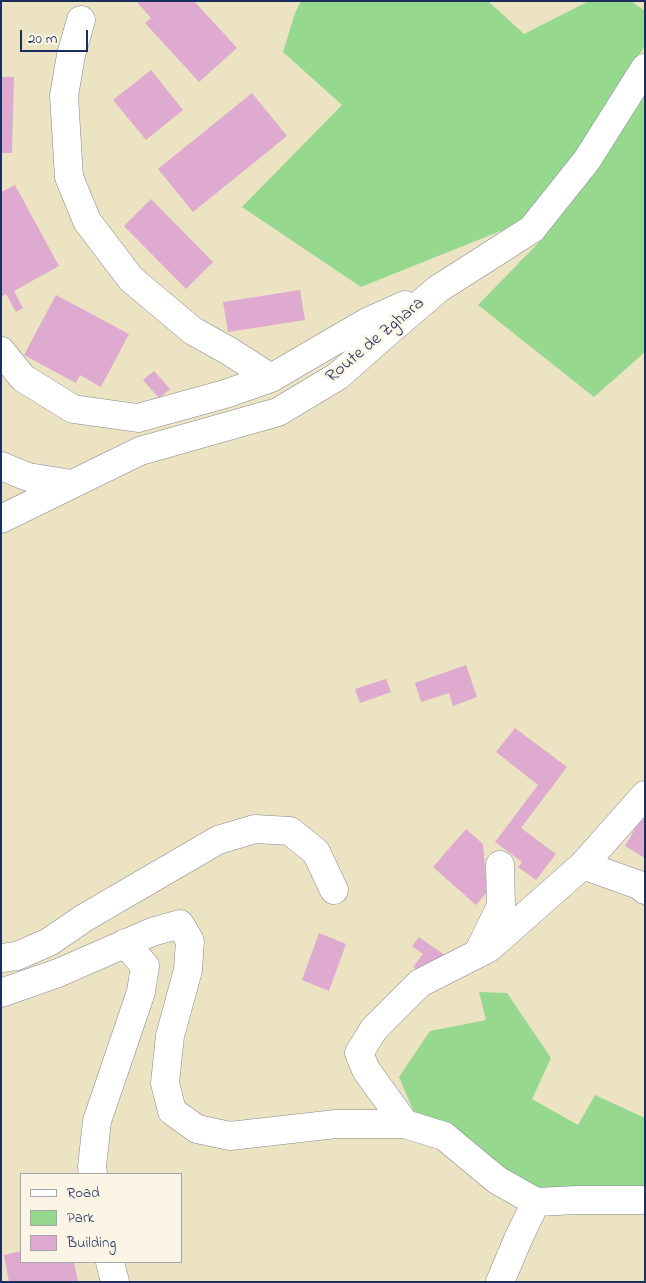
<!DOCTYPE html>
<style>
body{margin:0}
#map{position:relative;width:646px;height:1283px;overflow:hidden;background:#ebe3c1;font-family:"Indie Flower",sans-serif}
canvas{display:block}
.frame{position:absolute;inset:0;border:2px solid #1b2f5e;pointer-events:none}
.legend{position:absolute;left:20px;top:1173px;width:162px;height:90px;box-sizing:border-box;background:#fcf5e5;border:1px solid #a2a6af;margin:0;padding:6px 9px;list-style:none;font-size:15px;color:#1b2f5e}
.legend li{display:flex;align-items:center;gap:10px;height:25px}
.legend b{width:25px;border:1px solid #a2a6af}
.scale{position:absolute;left:20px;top:30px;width:68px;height:22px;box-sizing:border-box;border:2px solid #1b2f5e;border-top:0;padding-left:6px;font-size:15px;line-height:18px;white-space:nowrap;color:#1b2f5e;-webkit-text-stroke:4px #fcf5e5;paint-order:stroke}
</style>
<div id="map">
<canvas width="646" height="1283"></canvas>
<div class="frame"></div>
<ul class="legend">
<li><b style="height:6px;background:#fff"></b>Road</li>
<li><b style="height:14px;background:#97d88f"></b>Park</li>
<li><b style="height:14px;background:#dfaacf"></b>Building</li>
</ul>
<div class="scale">20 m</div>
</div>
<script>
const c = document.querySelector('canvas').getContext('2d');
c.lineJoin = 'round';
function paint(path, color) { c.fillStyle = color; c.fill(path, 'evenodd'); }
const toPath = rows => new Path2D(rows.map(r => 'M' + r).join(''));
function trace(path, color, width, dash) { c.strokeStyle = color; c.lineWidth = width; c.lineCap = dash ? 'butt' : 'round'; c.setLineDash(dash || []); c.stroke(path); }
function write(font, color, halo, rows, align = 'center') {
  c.font = font + ' "Indie Flower",sans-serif'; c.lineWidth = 5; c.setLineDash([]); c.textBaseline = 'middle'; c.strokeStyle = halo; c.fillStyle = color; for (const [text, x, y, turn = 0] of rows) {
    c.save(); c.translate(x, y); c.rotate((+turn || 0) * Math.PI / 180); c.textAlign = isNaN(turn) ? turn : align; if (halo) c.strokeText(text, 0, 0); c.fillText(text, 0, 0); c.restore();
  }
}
const green = toPath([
 [301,1,488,1,524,34,589,1,631,1,645,11,645,45,592,135,539,208,503,230,361,287,242,207,342,105,283,52,295,13],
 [645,93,645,352,594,397,478,305,544,237],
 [479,992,507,993,551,1058,532,1099,578,1125,595,1095,645,1118,645,1203,524,1208,422,1131,399,1077,430,1031,486,1020]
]);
const building = toPath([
 [136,1,194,1,237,48,199,82,145,23,151,18],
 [151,70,183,110,146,140,113,100],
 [1,77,14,77,12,153,1,153],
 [252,93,287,136,193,212,158,169],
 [15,185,59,266,14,291,23,308,16,312,6,294,1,297,1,192],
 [151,199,213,262,186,289,124,226],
 [300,290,305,320,228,332,223,302],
 [56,295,129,334,101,387,80,375,76,383,24,355],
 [154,371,170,389,159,398,143,380],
 [466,665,477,697,453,706,449,693,421,702,415,683],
 [386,679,391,692,360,703,355,689],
 [515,728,567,767,521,828,556,854,536,880,518,867,522,862,495,842,538,785,496,752],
 [645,811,645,858,625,846],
 [466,829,483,844,487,892,476,905,433,867],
 [319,933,346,944,329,991,302,980],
 [419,937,446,956,430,979,413,967,423,954,412,946],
 [21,1251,21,1262,74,1262,78,1282,9,1282,4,1255]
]);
const minor = toPath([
 [81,20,71,55,64,96,69,177,87,221,131,279,193,331,229,351,271,378],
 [1,351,23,378,73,409,138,418,225,394,271,378,367,322,405,305],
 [1,466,28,477,72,484],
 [1,519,140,451,278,412,338,376,389,331,438,289,532,229,587,160,645,68],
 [583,865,639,885,645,890],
 [479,951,501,906,500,865],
 [1,958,17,956,49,942,84,918,218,840,255,829,290,831,316,852,334,890],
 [1,993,58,973,152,932,180,924,190,941,188,970,170,1036,165,1083,172,1111,197,1129,230,1136,336,1124,405,1124,444,1136,497,1180,536,1202,577,1200,645,1200],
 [405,1124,366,1070,359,1053,374,1029,420,983,489,948,583,865,645,795],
 [93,1174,92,1167,97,1121,141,992,145,966,125,943],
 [110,1262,115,1282],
 [500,1282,519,1237,536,1202]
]);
const streetNames = [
 ["Route de Zghara",376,341,-40]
];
paint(green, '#97d88f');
paint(building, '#dfaacf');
trace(minor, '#838990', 29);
trace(minor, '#fff', 28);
write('18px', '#1b2f5e', '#fcf5e5', streetNames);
</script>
